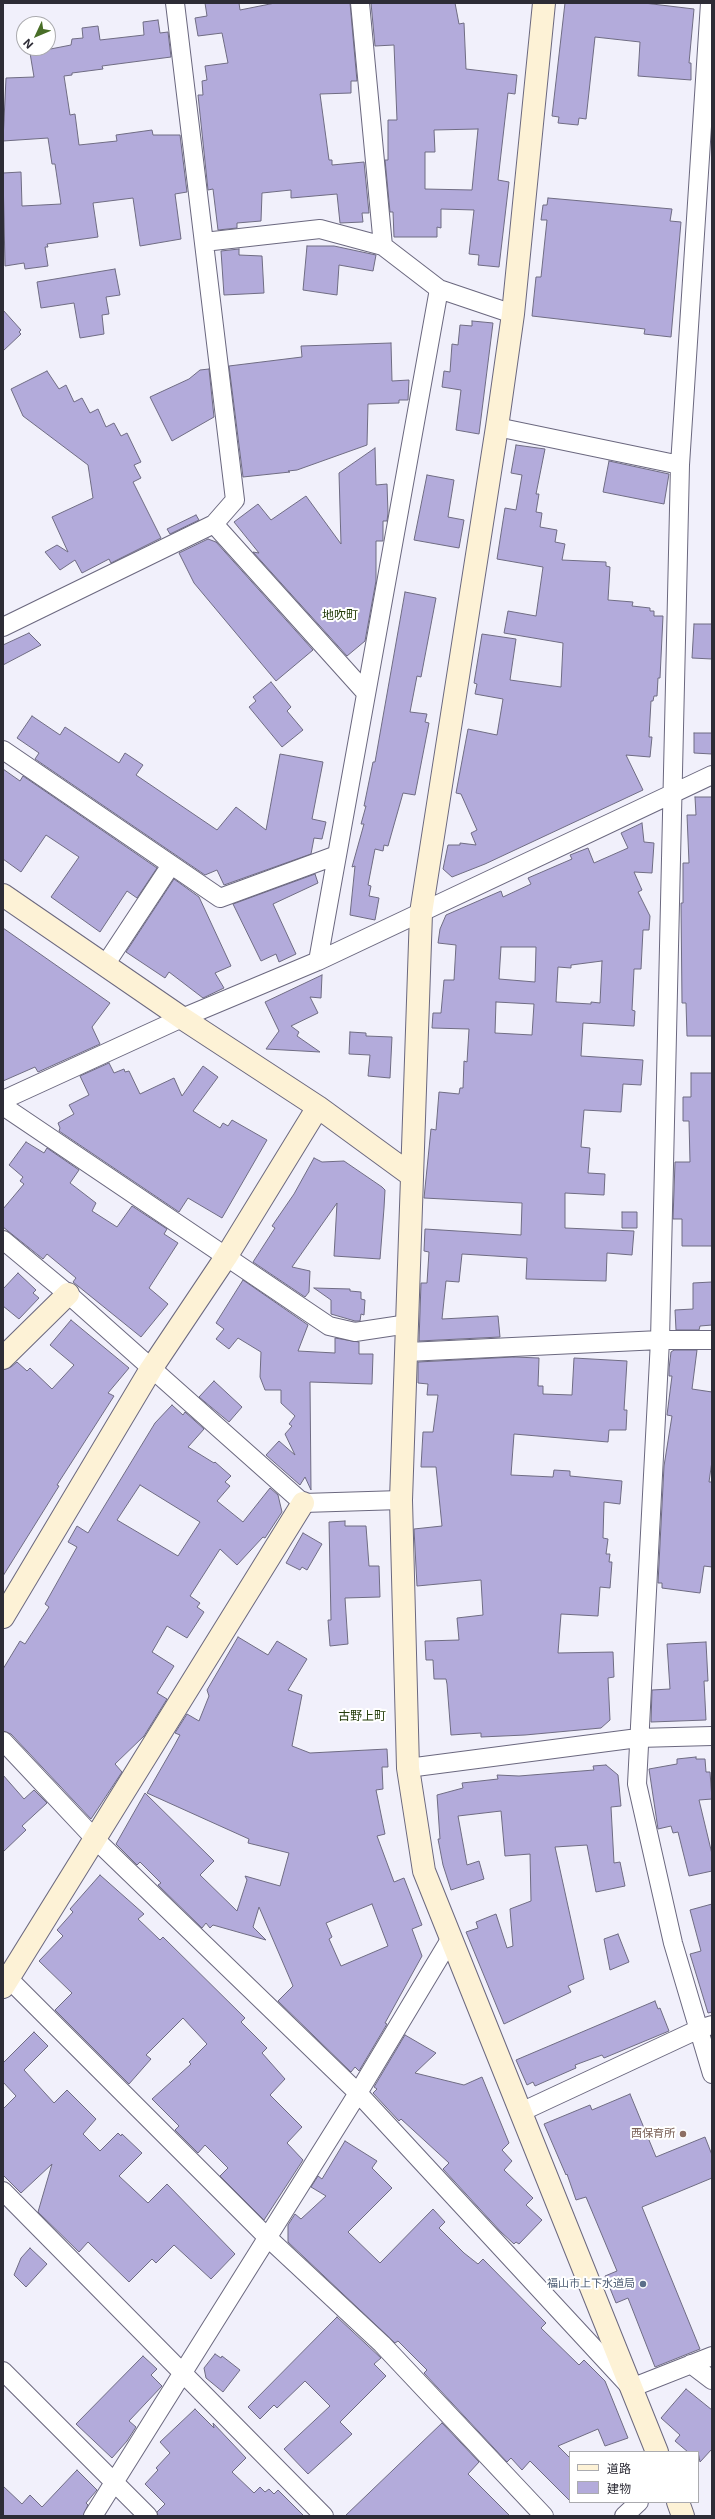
<!DOCTYPE html>
<meta charset="utf-8">
<style>
body{margin:0}
#map{position:relative;width:715px;height:2519px;overflow:hidden;background:#f1f0fb;font-family:Inter,"Noto Sans JP",sans-serif}
canvas{display:block}
.frame{position:absolute;inset:0;border:4px solid #2d2c36;pointer-events:none}
.legend{position:absolute;left:569px;top:2451px;width:130px;height:52px;box-sizing:border-box;background:#fff;border:1px solid #ababaf;margin:0;padding:5px 7px;list-style:none;font-size:12px;color:#2d2c36}
.legend li{display:flex;align-items:center;gap:8px;height:20px}
.legend b{width:20px;border:1px solid #ababaf}
.north{position:absolute;left:16px;top:16px;width:40px;height:40px;box-sizing:border-box;background:#fff;border:1px solid #ababaf;border-radius:50%;rotate:226deg;font-size:11px;font-weight:700;line-height:16px;text-align:center;color:#2d2c36}
.north::after{content:'';display:block;margin:auto;width:14px;height:18px;background:#496e27;clip-path:polygon(50% 0,100% 100%,50% 72%,0 100%)}
</style>
<div id="map">
<canvas width="715" height="2519"></canvas>
<div class="frame"></div>
<ul class="legend">
<li><b style="height:5px;background:#fdf2d6"></b>道路</li>
<li><b style="height:11px;background:#b3abdb"></b>建物</li>
</ul>
<div class="north">N</div>
</div>
<script>
const c = document.querySelector('canvas').getContext('2d');
c.lineJoin = 'round';
function paint(path, color) { c.fillStyle = color; c.fill(path, 'evenodd'); }
const toPath = rows => new Path2D(rows.map(r => 'M' + r).join(''));
function trace(path, color, width, dash) { c.strokeStyle = color; c.lineWidth = width; c.lineCap = dash ? 'butt' : 'round'; c.setLineDash(dash || []); c.stroke(path); }
function write(font, color, halo, rows, align = 'center') {
  c.font = font + ' Inter,"Noto Sans JP",sans-serif'; c.lineWidth = 4; c.setLineDash([]); c.textBaseline = 'middle'; c.strokeStyle = halo; c.fillStyle = color; for (const [text, x, y, turn = 0] of rows) {
    c.save(); c.translate(x, y); c.rotate((+turn || 0) * Math.PI / 180); c.textAlign = isNaN(turn) ? turn : align; if (halo) c.strokeText(text, 0, 0); c.fillText(text, 0, 0); c.restore();
  }
}
const building = toPath([
 [205,3,239,3,240,10,275,3,350,3,357,81,351,81,351,93,320,94,329,160,332,160,332,165,364,162,369,213,362,213,363,222,340,223,337,194,291,198,291,190,262,193,261,221,237,223,237,228,218,230,213,189,208,190,198,95,203,95,202,81,207,80,205,66,228,63,222,33,198,36,195,18,207,16,205,3],
 [371,3,455,3,459,24,464,23,466,69,517,75,515,94,508,93,498,180,509,182,499,267,478,265,479,255,469,254,474,210,441,209,441,228,437,227,437,237,394,237,393,212,390,212,385,160,388,160,388,120,397,120,394,45,375,46,371,3],
 [478,129,472,190,425,189,425,152,435,152,434,130,478,129],
 [565,3,644,3,694,9,689,63,691,63,691,80,638,76,640,42,595,37,586,119,579,118,578,125,558,123,559,117,552,116,565,3],
 [158,20,160,33,168,32,171,57,102,66,103,69,72,73,72,75,64,76,70,115,75,114,79,145,117,141,116,135,152,130,153,135,180,135,187,192,175,194,181,239,140,246,133,198,93,203,98,237,47,244,48,247,45,247,48,266,25,269,24,263,5,266,3,173,21,172,22,206,61,204,55,164,52,164,48,138,3,141,6,78,34,77,30,53,71,45,72,39,83,38,82,28,98,26,100,40,144,35,143,22,158,20],
 [548,198,672,209,670,221,681,222,671,337,644,334,645,329,532,316,536,277,541,277,547,220,541,220,543,205,547,205,548,198],
 [307,246,334,246,376,255,373,271,339,265,337,295,303,290,307,246],
 [239,249,239,255,262,256,264,293,224,295,221,251,239,249],
 [115,269,120,295,106,297,109,314,102,315,104,334,80,338,74,303,41,308,37,282,115,269],
 [3,310,21,330,19,332,21,334,3,351,3,310],
 [472,321,493,323,479,434,456,430,461,390,442,387,444,371,450,372,452,344,458,345,460,325,472,326,472,321],
 [391,343,392,381,409,380,408,400,399,400,399,403,368,404,367,445,297,470,288,471,290,472,243,477,229,366,302,357,301,346,391,343],
 [209,369,214,417,172,441,150,397,189,379,200,370,209,369],
 [47,371,59,389,66,385,74,402,82,398,90,413,98,409,106,427,114,423,121,436,127,433,141,462,134,465,141,478,133,482,161,538,111,563,109,559,82,573,75,560,60,570,45,552,57,545,68,552,52,517,93,498,88,465,23,416,11,389,47,371],
 [516,445,545,449,536,494,539,494,536,512,542,513,540,527,557,530,555,542,565,544,562,560,606,562,606,566,610,567,608,600,633,602,632,606,650,608,650,611,654,611,654,616,663,616,660,678,658,678,657,696,654,696,653,701,651,701,649,737,652,737,650,757,626,755,643,790,485,864,452,877,443,869,448,845,460,845,460,843,476,845,471,833,477,830,461,794,456,793,468,729,497,735,503,699,475,694,477,684,474,683,482,634,516,639,510,680,561,687,563,643,504,633,508,611,536,616,543,567,497,559,505,508,516,510,522,475,511,473,516,445],
 [375,448,376,485,387,484,388,513,387,521,383,521,383,541,376,541,376,581,365,641,347,656,253,552,259,553,234,522,258,504,271,520,306,496,341,544,339,473,375,448],
 [609,461,669,474,664,504,603,492,609,461],
 [427,475,454,480,448,517,464,520,459,548,414,540,427,475],
 [196,515,199,520,170,534,167,529,196,515],
 [208,539,216,542,313,650,276,681,194,583,179,553,208,539],
 [405,592,436,598,421,677,417,676,410,712,427,714,425,722,429,723,415,795,403,793,388,846,384,845,383,851,375,849,368,885,371,886,369,896,379,898,375,920,350,915,355,866,352,867,364,824,361,824,366,806,364,806,373,762,375,762,405,592],
 [694,624,712,624,712,659,692,658,694,624],
 [29,633,41,645,3,665,3,645,29,633],
 [271,682,291,707,287,711,303,730,282,747,249,707,256,701,253,697,271,682],
 [32,716,60,735,65,727,119,763,125,753,143,765,136,775,217,830,236,807,266,830,280,754,323,762,312,819,326,822,322,839,314,838,311,854,224,885,217,870,205,875,35,759,39,753,17,738,32,716],
 [694,733,712,733,712,754,694,753,694,733],
 [3,769,20,781,23,776,157,868,137,898,127,891,100,932,51,897,79,857,46,835,21,872,3,859,3,769],
 [695,797,712,797,712,1036,687,1036,686,1003,682,1003,681,903,683,903,683,863,689,863,687,815,696,815,695,797],
 [642,823,644,842,654,843,652,873,634,872,642,890,638,892,650,916,649,930,643,930,641,969,634,969,632,1010,635,1011,634,1026,583,1023,581,1056,643,1060,641,1085,623,1084,621,1112,584,1110,581,1147,590,1148,588,1173,605,1174,604,1195,565,1193,565,1228,634,1231,632,1255,607,1253,606,1281,526,1279,527,1258,462,1254,459,1282,446,1281,442,1319,498,1316,500,1337,419,1341,421,1283,427,1283,429,1252,424,1251,425,1229,521,1235,522,1203,424,1198,431,1129,436,1130,439,1092,459,1094,460,1088,463,1088,464,1061,467,1062,469,1029,432,1028,433,1013,441,1013,444,980,454,980,456,945,438,943,440,929,446,915,501,891,503,897,531,884,528,878,572,859,570,855,588,848,594,863,628,848,621,833,642,823],
 [501,947,536,947,535,982,499,979,501,947],
 [602,961,600,1003,591,1002,591,1004,556,1002,558,967,571,968,571,965,602,961],
 [496,1002,534,1004,532,1035,495,1033,496,1002],
 [315,874,318,883,273,904,296,954,279,962,276,954,261,961,233,904,315,874],
 [174,879,199,897,231,966,215,973,224,988,203,998,169,972,165,978,126,952,174,879],
 [3,928,110,1003,92,1027,100,1044,38,1072,35,1067,3,1081,3,928],
 [322,975,321,998,310,997,318,1013,291,1026,299,1032,297,1036,320,1052,266,1049,279,1031,265,1002,322,975],
 [350,1032,366,1033,366,1036,392,1037,390,1078,368,1076,370,1055,349,1054,350,1032],
 [109,1063,114,1073,124,1069,125,1072,129,1071,140,1094,174,1078,182,1096,203,1066,218,1077,193,1111,220,1128,223,1123,228,1126,232,1120,267,1140,222,1218,188,1198,179,1212,59,1131,60,1128,58,1123,74,1114,69,1105,89,1095,80,1076,109,1063],
 [691,1073,712,1073,712,1246,682,1246,682,1219,673,1219,675,1162,690,1162,689,1121,683,1121,683,1097,691,1097,691,1073],
 [26,1142,44,1153,47,1148,79,1170,70,1183,96,1203,92,1211,117,1227,132,1206,167,1229,164,1234,178,1243,149,1288,168,1304,141,1337,73,1282,76,1278,47,1254,43,1259,3,1227,3,1209,24,1184,20,1181,23,1177,9,1165,26,1142],
 [314,1158,322,1162,344,1161,382,1187,385,1190,384,1208,380,1259,334,1256,337,1203,292,1267,310,1271,309,1292,305,1297,253,1262,275,1228,272,1226,294,1194,314,1158],
 [622,1212,637,1212,637,1228,622,1228,622,1212],
 [18,1273,36,1290,33,1293,39,1298,19,1319,3,1306,3,1289,18,1273],
 [243,1280,308,1325,298,1351,335,1353,335,1338,359,1342,359,1354,373,1354,372,1384,310,1382,311,1490,305,1477,300,1485,266,1455,279,1441,295,1455,285,1434,292,1426,289,1424,295,1416,281,1403,281,1390,265,1390,260,1377,261,1352,238,1338,229,1349,216,1339,224,1329,216,1323,243,1280],
 [712,1282,712,1325,700,1326,699,1330,676,1330,675,1310,693,1309,693,1283,712,1282],
 [314,1288,350,1289,350,1291,361,1292,361,1299,365,1300,364,1315,361,1314,360,1321,355,1321,331,1314,331,1300,314,1288],
 [71,1320,129,1368,108,1393,114,1396,57,1485,59,1486,3,1576,3,1370,11,1367,17,1362,27,1371,30,1368,52,1389,74,1365,50,1345,71,1320],
 [674,1350,697,1350,692,1389,712,1392,712,1461,709,1482,712,1482,712,1567,704,1566,700,1593,662,1588,662,1583,658,1583,664,1466,672,1416,667,1415,672,1376,669,1376,669,1369,671,1352,674,1350],
 [514,1357,539,1358,538,1386,543,1386,543,1394,572,1395,574,1358,627,1361,624,1410,627,1410,626,1430,609,1430,608,1442,514,1434,511,1475,553,1477,554,1470,570,1471,570,1476,622,1481,620,1504,604,1502,603,1538,608,1539,606,1554,610,1554,609,1562,612,1562,610,1588,600,1587,598,1616,561,1614,558,1653,613,1652,614,1677,608,1678,610,1720,601,1728,525,1735,481,1737,481,1733,451,1735,447,1684,446,1679,434,1679,433,1660,426,1660,425,1641,459,1640,457,1618,483,1615,481,1580,417,1586,414,1529,442,1526,436,1467,421,1467,423,1432,433,1432,438,1395,427,1395,428,1384,418,1383,418,1362,514,1357],
 [214,1381,242,1407,229,1422,199,1397,214,1381],
 [172,1405,183,1415,185,1412,204,1429,188,1447,214,1463,215,1462,231,1476,225,1482,230,1486,217,1501,243,1522,270,1488,278,1495,282,1512,265,1538,263,1537,237,1565,220,1549,190,1596,200,1603,197,1607,204,1612,187,1638,167,1626,152,1652,174,1666,157,1693,167,1699,144,1736,115,1764,122,1772,91,1819,11,1734,3,1731,3,1669,20,1641,25,1644,49,1607,45,1604,77,1547,68,1542,77,1526,88,1533,155,1423,172,1405],
 [140,1485,200,1522,178,1556,117,1520,140,1485],
 [345,1521,345,1526,366,1526,369,1566,379,1566,380,1597,345,1598,348,1644,330,1646,328,1620,331,1620,329,1522,345,1521],
 [303,1533,322,1544,307,1570,302,1567,300,1570,286,1563,303,1533],
 [238,1637,268,1655,277,1641,307,1659,288,1690,302,1695,292,1746,310,1753,387,1749,388,1767,382,1767,383,1789,376,1790,385,1834,377,1836,394,1882,404,1878,422,1925,412,1929,422,1956,385,2023,387,2024,359,2071,355,2067,351,2072,278,2001,293,1986,259,1907,253,1927,266,1940,213,1925,210,1928,206,1923,202,1928,158,1885,161,1883,140,1862,137,1865,116,1844,145,1793,214,1861,200,1875,237,1911,247,1880,245,1876,280,1886,289,1853,248,1843,249,1839,147,1793,174,1746,180,1735,175,1733,187,1714,199,1721,209,1696,207,1690,238,1637],
 [372,1904,388,1946,341,1966,329,1939,332,1937,326,1923,372,1904],
 [706,1642,708,1681,704,1681,706,1720,651,1722,652,1690,670,1689,667,1644,706,1642],
 [696,1757,696,1759,705,1759,706,1772,710,1772,712,1799,699,1800,712,1854,712,1871,689,1876,678,1832,673,1833,671,1826,658,1829,649,1769,677,1764,677,1759,696,1757],
 [606,1765,618,1775,621,1806,611,1807,614,1863,620,1862,625,1886,596,1892,587,1845,555,1847,584,1979,568,1986,571,1992,504,2024,466,1932,478,1928,476,1922,496,1914,507,1948,513,1946,510,1909,531,1901,530,1854,505,1856,501,1811,458,1816,467,1865,479,1861,484,1879,451,1890,443,1865,438,1839,440,1839,437,1795,463,1788,462,1783,498,1779,497,1775,519,1776,594,1770,593,1766,606,1765],
 [3,1775,24,1799,34,1790,47,1803,22,1826,26,1830,3,1852,3,1775],
 [100,1875,144,1914,138,1919,160,1940,163,1937,245,2018,241,2022,267,2048,262,2053,285,2079,270,2095,302,2127,287,2143,303,2160,264,2220,220,2176,228,2168,205,2145,198,2153,175,2130,179,2126,152,2099,191,2064,189,2062,207,2044,183,2018,146,2055,151,2059,129,2084,55,2010,72,1993,39,1961,63,1936,57,1930,73,1912,70,1909,100,1875],
 [712,1904,712,2012,708,2013,690,1954,701,1951,690,1910,712,1904],
 [618,1934,629,1962,610,1970,604,1939,618,1934],
 [655,2001,658,2009,660,2008,669,2031,604,2058,602,2055,575,2065,576,2068,535,2086,533,2082,527,2085,516,2060,655,2001],
 [34,2032,48,2046,24,2070,54,2103,67,2090,96,2119,83,2134,100,2151,118,2133,121,2136,122,2134,142,2153,119,2176,148,2203,167,2184,235,2254,211,2279,174,2245,156,2263,152,2259,129,2282,88,2242,79,2252,38,2212,52,2164,21,2193,3,2175,3,2109,16,2096,3,2082,3,2063,34,2032],
 [405,2035,436,2053,415,2073,464,2085,482,2077,509,2143,502,2150,512,2161,504,2170,533,2198,526,2205,542,2220,519,2244,516,2242,514,2244,501,2232,443,2169,449,2163,401,2119,399,2121,373,2093,377,2089,374,2087,405,2035],
 [630,2094,656,2157,705,2137,712,2155,712,2178,642,2207,700,2349,655,2367,628,2298,616,2303,605,2276,617,2271,586,2197,576,2200,567,2174,566,2175,544,2124,590,2105,592,2110,630,2094],
 [345,2141,377,2161,372,2168,392,2188,348,2232,380,2263,433,2209,445,2222,439,2228,464,2253,478,2264,483,2259,546,2323,541,2328,579,2365,584,2360,605,2381,628,2438,605,2446,598,2429,558,2446,570,2458,570,2501,530,2461,522,2470,511,2458,507,2462,424,2373,427,2370,398,2341,395,2343,288,2242,288,2225,295,2214,301,2219,326,2196,311,2187,318,2176,322,2179,345,2141],
 [30,2248,47,2264,26,2287,14,2275,21,2258,30,2248],
 [337,2317,381,2358,374,2364,386,2376,340,2422,352,2434,308,2474,284,2449,330,2406,305,2381,277,2408,274,2405,260,2419,248,2407,337,2317],
 [215,2354,221,2358,222,2356,240,2370,223,2392,206,2378,204,2368,215,2354],
 [143,2356,157,2369,151,2375,162,2386,129,2421,136,2427,127,2441,112,2458,76,2424,143,2356],
 [686,2389,712,2410,712,2449,700,2462,698,2452,688,2452,675,2441,680,2435,661,2418,686,2389],
 [195,2409,214,2428,213,2423,246,2458,232,2472,254,2493,260,2487,265,2492,269,2489,274,2494,278,2490,304,2516,158,2516,157,2512,165,2504,145,2484,158,2470,156,2468,170,2453,160,2442,195,2409],
 [442,2423,479,2462,468,2474,510,2516,345,2516,442,2423],
 [77,2470,97,2490,86,2503,88,2505,83,2516,3,2516,3,2486,22,2504,30,2495,42,2507,77,2470]
]);
const street = toPath([
 [175,3,235,500,214,524],
 [360,3,383,246],
 [710,3,680,465,660,1340,637,1784,673,1943,712,2074],
 [204,242,320,229,383,246,439,289,513,314],
 [497,427,680,465],
 [3,627,214,524,366,693],
 [3,750,220,898,337,855],
 [318,961,439,289],
 [105,965,171,865],
 [3,1100,182,1018,318,961,712,775],
 [3,1106,329,1326,355,1332,408,1324],
 [3,1240,68,1294,303,1503,401,1500],
 [407,1352,660,1340,712,1340],
 [3,1741,96,1840,358,2093,631,2388,712,2356],
 [408,1768,638,1738,712,1736],
 [3,1973,266,2236,382,2344,544,2516],
 [521,2112,699,2029,712,2025],
 [3,2191,324,2516],
 [691,2364,712,2380],
 [3,2371,148,2516],
 [93,2516,358,2093,451,1938],
 [624,2516,639,2502]
]);
const secondary = toPath([
 [544,3,513,314,497,427,421,913,401,1500,408,1768,424,1871,657,2452],
 [3,895,182,1018,318,1107,411,1175],
 [3,1358,68,1294],
 [3,1617,151,1369,226,1257,318,1107],
 [3,1987,303,1503],
 [678,2502,683,2516]
]);
const markers = [
 [683,2134,4,"#8d6e63"],
 [643,2284,4,"#5c6f8a"]
];
const educationNames = [
 ["西保育所",675,2134]
];
const serviceNames = [
 ["福山市上下水道局",635,2284]
];
const neighbourhoodNames = [
 ["地吹町",340,615],
 ["古野上町",362,1716]
];
paint(building, '#b3abdb');
trace(building, '#6f6c83', 1);
trace(street, '#6b687f', 20);
trace(secondary, '#6b687f', 24);
trace(street, '#fff', 18);
trace(secondary, '#fdf2d6', 22);
for (const [x, y, r, color] of markers) { const dot = new Path2D(); dot.arc(x, y, r, 0, 2 * Math.PI); c.fillStyle = color; c.fill(dot); trace(dot, '#fff', 1.5); }
write('11px', '#785e54', '#fff', educationNames, 'right');
write('11px', '#4e5e75', '#fff', serviceNames, 'right');
write('12px', '#233c0a', '#fff', neighbourhoodNames);
</script>
